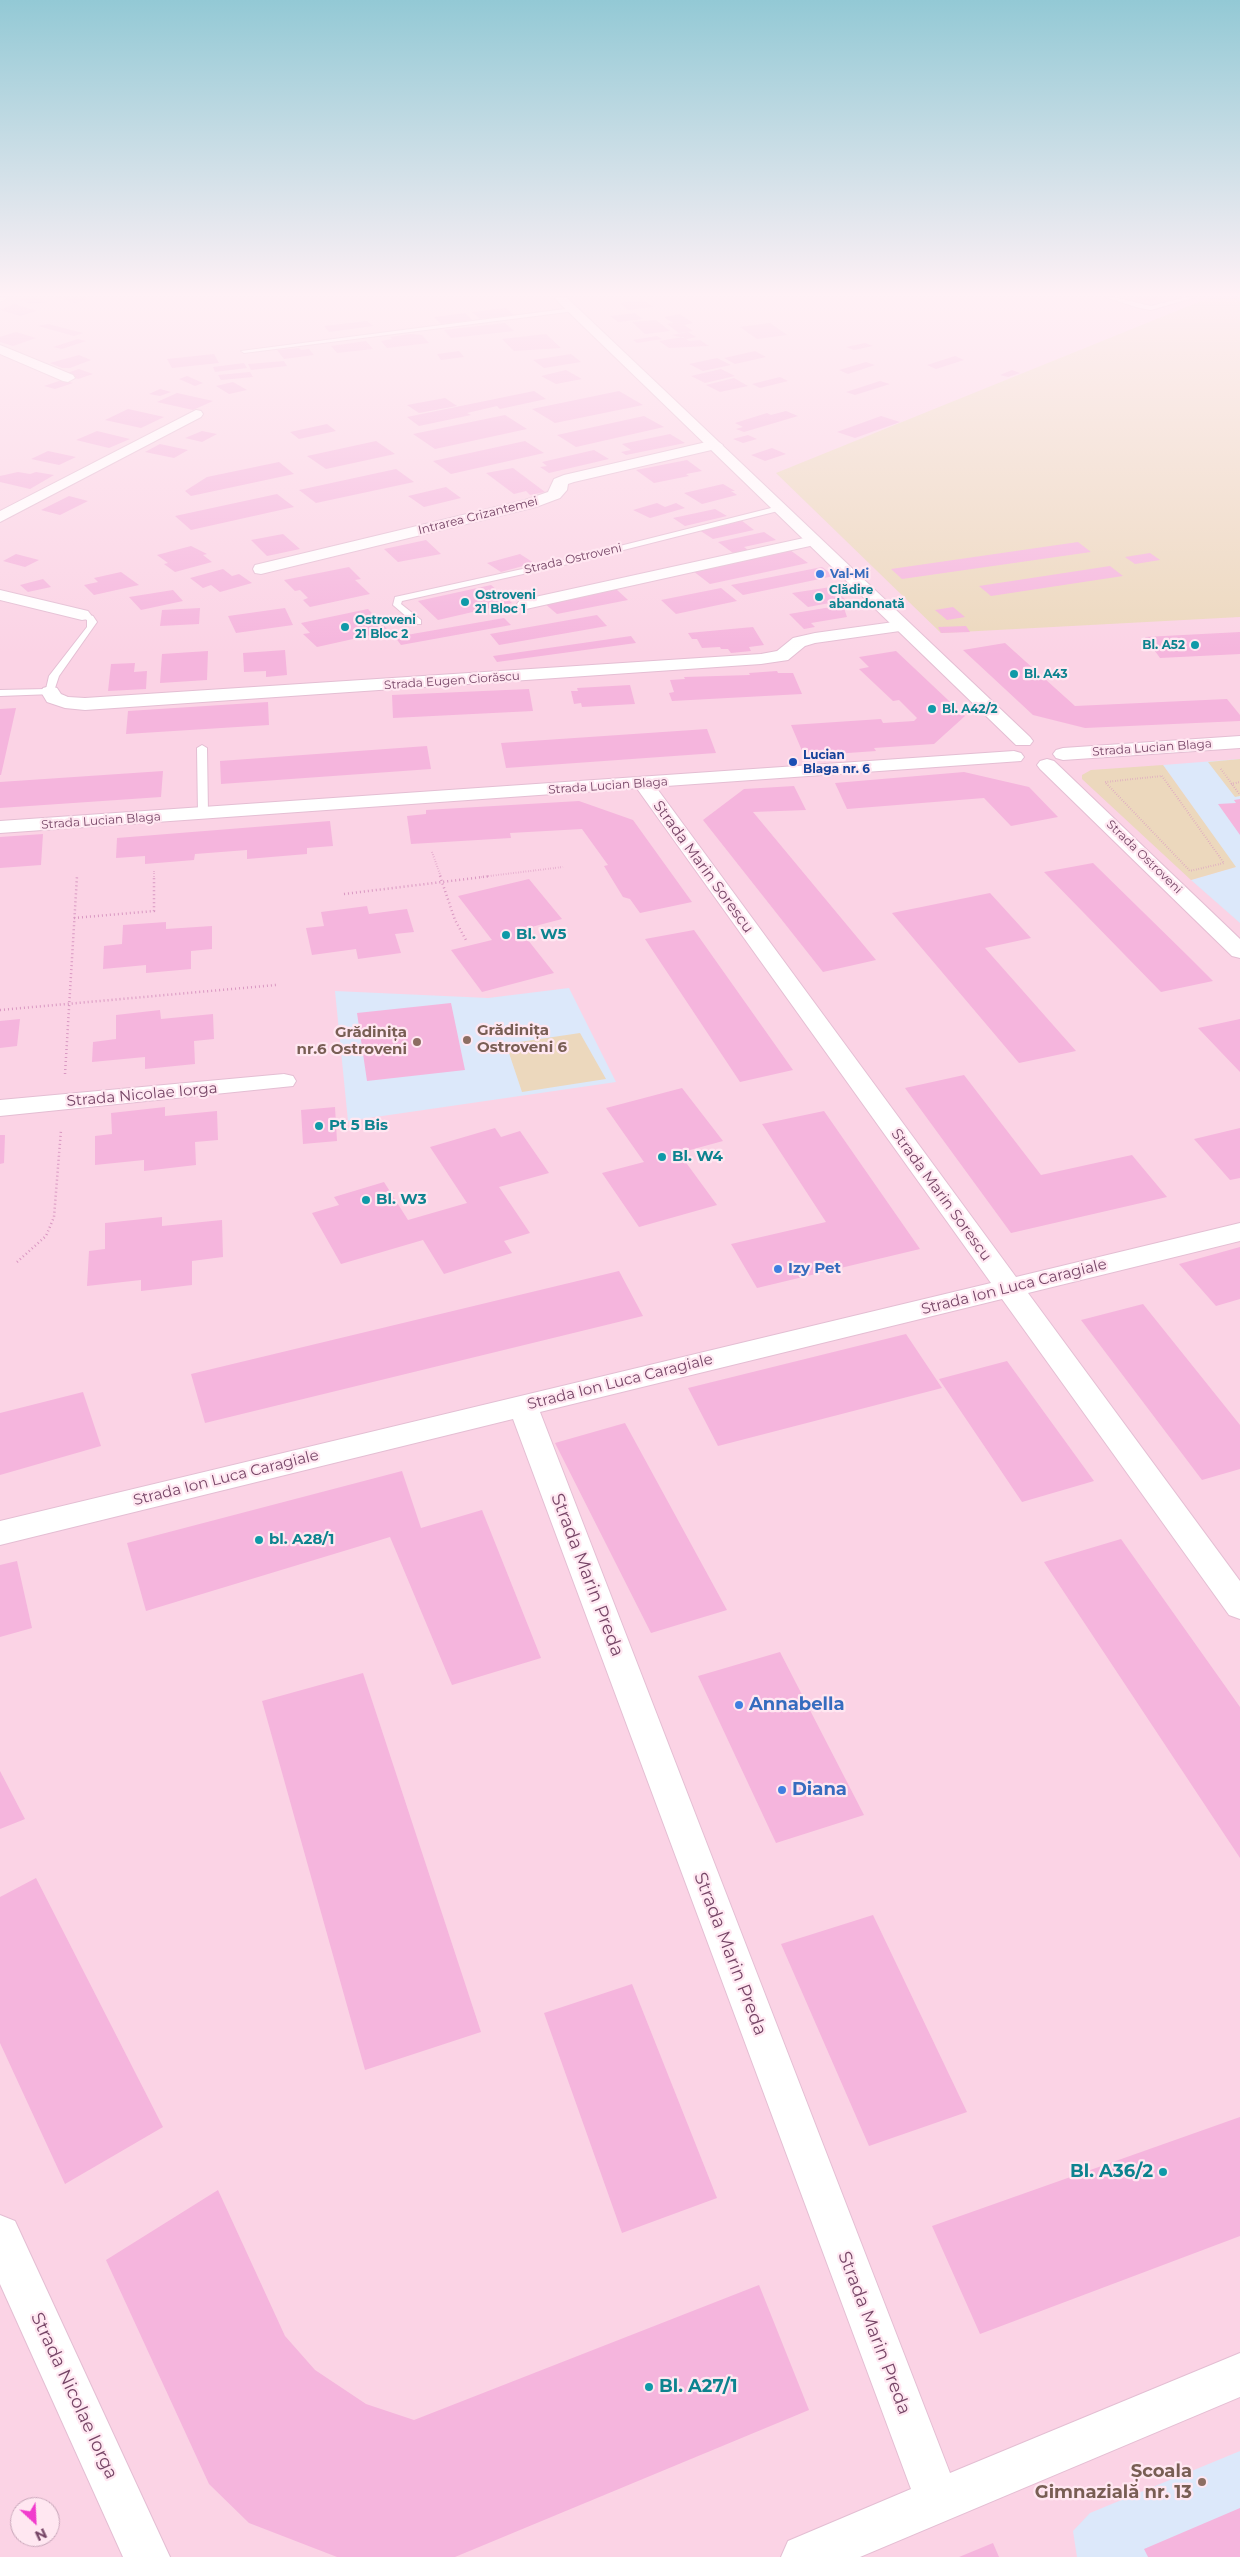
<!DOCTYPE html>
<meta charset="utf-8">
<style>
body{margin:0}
#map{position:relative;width:1240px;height:2557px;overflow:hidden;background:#fedfec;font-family:Montserrat,sans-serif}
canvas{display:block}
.north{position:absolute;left:10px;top:2497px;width:50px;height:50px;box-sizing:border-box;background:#ffe7f1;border:1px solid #c8a6b9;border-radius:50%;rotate:155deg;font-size:14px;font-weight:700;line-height:20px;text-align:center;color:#764566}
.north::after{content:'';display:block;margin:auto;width:18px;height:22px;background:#f13bcd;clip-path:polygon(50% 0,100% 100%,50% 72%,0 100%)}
</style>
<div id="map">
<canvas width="1240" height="2557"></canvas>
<div class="north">N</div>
</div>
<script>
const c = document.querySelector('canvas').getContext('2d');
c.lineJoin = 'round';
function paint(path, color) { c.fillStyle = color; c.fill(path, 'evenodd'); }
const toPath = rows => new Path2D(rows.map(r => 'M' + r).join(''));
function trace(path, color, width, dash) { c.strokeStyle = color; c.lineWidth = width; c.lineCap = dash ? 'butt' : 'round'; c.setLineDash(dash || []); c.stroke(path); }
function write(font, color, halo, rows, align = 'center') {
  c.font = font + ' Montserrat,sans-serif'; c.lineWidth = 4.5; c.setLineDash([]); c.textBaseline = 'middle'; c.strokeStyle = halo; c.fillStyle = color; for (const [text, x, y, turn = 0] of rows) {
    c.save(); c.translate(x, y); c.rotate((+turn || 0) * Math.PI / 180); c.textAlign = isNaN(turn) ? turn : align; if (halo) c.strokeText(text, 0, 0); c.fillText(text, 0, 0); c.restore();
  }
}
const residential = toPath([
 [0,297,1240,297,1240,2557,0,2557],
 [20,2507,50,2507,50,2537,20,2537]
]);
const education = toPath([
 [1240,759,1240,923,1191,880,1235,867,1163,765],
 [569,988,616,1082,348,1121,335,991,488,998],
 [1240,2451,1240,2557,1077,2557,1073,2531,1090,2513]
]);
const green = toPath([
 [1211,297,1240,297,1240,617,941,633,776,473],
 [1240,759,1240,796,1235,797,1208,762],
 [1163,765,1236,867,1191,880,1082,779,1082,775,1091,770],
 [580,1033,606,1079,522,1092,506,1044]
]);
const building = toPath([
 [31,297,48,302,30,304,20,300],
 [55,297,93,297,75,303],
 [1133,297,1165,297,1149,302],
 [644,300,653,307,628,310,619,303],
 [14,304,37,311,20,316,0,310],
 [506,308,514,315,480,319,472,312],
 [465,313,472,320,441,324,434,317],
 [635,313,643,319,618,322,610,316],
 [680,314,693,323,684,325,693,331,679,333,667,324,673,323,664,317],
 [656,320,670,331,645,334,632,322],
 [367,321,373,326,329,332,324,326],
 [505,323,514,331,451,338,444,330],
 [770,323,787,335,757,339,740,327],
 [48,324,83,333,74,336,38,326],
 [16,332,36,338,13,346,0,342,0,337],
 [688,332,696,337,687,339,672,335],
 [411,334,422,335,429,343,387,348,381,341,392,339,390,337],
 [546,334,561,348,514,351,502,339],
 [657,336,662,339,637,343,633,340],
 [683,337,689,341,700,340,709,346,669,348,659,341],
 [78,339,86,341,62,349,53,347],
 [366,341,373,349,337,353,331,346],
 [865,343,873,346,854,350,846,347],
 [299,348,301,350,309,349,314,355,284,359,277,350],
 [459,351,464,357,441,360,437,354],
 [755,351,766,357,735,364,724,358],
 [214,354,219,363,172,368,167,359],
 [571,354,581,362,544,368,533,360],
 [79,355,91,360,70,368,62,368,50,363],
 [955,356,964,360,936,369,927,365],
 [717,358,731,365,703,371,689,364],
 [284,361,287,366,251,370,248,364],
 [866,362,875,365,848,374,839,370],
 [244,363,247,368,215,372,213,367],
 [79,369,93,374,78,379,64,374],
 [721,369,735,376,705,383,691,376],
 [566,370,582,379,556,384,541,376],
 [1012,370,1020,373,1008,377,1000,375],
 [250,372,253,377,221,380,218,375],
 [187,376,203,383,195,386,179,379],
 [780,377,788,381,760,388,752,384],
 [734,378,748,386,720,392,706,385],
 [62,380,73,383,55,389,44,386],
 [880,381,890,384,855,395,846,392],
 [233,382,247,390,229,394,216,386],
 [160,389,171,392,160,396,149,394],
 [534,391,546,399,500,409,497,406,467,413,471,415,419,426,407,417],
 [619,391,643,405,555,423,532,409],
 [177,393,213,401,193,410,157,402],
 [445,398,457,406,419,413,407,405],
 [128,409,164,417,141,428,105,420],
 [786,411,798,416,744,432,736,429,743,427,735,423,767,413,771,415],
 [505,415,527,429,435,449,413,434],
 [644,416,664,427,576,447,557,435],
 [881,416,900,422,855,438,837,432],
 [327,424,336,431,299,439,290,432],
 [97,431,130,439,109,448,76,440],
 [202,431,217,434,202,442,185,438],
 [670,434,685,443,626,455,621,452,631,450,622,444],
 [748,435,757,439,743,443,733,439],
 [376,441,395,454,326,469,307,456],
 [525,441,544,453,451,474,433,461],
 [160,444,188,450,174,458,145,452],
 [772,448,786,454,765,461,751,455],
 [594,450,609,459,549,473,540,467,547,466,542,462],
 [48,451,76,457,59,465,31,459],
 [687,460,702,471,686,474,689,476,654,483,636,470],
 [279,462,294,474,191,496,185,491,207,477],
 [513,468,545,492,530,495,526,491,514,494,486,473],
 [396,469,414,482,316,503,299,490],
 [18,472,30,474,36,472,54,475,30,489,0,482,0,476],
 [723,484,735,491,731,491,737,495,702,504,684,493],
 [446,487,461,498,424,507,408,496],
 [277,494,294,507,191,530,175,516],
 [69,496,88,501,60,515,41,510],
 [657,503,665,507,676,503,685,508,650,518,633,510],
 [715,509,727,516,685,526,673,518],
 [741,520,754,530,713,539,699,530],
 [764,532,776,540,744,547,748,550,733,553,718,542],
 [283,534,300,549,267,556,251,540],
 [426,540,441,554,398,562,384,549],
 [1078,542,1091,552,902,579,891,569],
 [191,546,207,554,203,555,212,562,175,572,164,564,168,563,157,555],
 [790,550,808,563,710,584,693,571],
 [1150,553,1160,560,1135,564,1125,557],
 [16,554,39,560,25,567,3,561],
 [520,554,534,563,501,572,487,563],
 [1110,566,1123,576,991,596,979,586],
 [349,567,361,579,355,580,370,594,310,607,303,600,308,598,300,590,295,591,284,580],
 [822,567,834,576,743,595,731,585],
 [223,569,232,576,239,574,252,583,220,592,211,585,203,588,190,578],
 [121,572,139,585,94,595,84,585,98,582,94,578],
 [43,579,51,587,28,592,20,585],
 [491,585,512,603,438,620,418,601],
 [831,587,846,600,808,607,792,593],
 [721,588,737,601,676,614,661,600],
 [616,589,628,600,557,614,544,603],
 [173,590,183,601,141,610,129,597],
 [843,605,847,617,811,623,815,627,804,629,789,614],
 [953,607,965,617,947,620,935,610],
 [200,608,199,624,160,626,162,610],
 [285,608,293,625,236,633,228,616],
 [368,609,389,631,317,647,303,634,310,633,301,623],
 [597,615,607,626,499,645,490,634],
 [504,618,511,625,401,645,395,637],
 [966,626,970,632,941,633,938,627],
 [753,627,764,645,749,647,751,651,731,653,728,649,721,649,720,647,702,648,697,639,692,639,688,633],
 [1240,632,1240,654,1160,658,1145,637],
 [631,636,636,643,497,662,493,656],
 [1005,643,1075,706,1227,699,1240,715,1240,721,1085,728,1033,715,963,650],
 [285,650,287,675,266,677,266,671,244,672,243,653],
 [208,651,207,680,160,683,162,654],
 [896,651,965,716,934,744,874,748,876,751,820,755,819,752,803,753,791,725,881,719,883,723,914,721,917,718,899,700,893,701,859,669,869,667,859,657],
 [135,663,134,672,147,671,146,689,108,691,111,664],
 [777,671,778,673,793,673,802,694,672,701,669,693,674,692,670,680,685,679,684,677,750,675,749,673],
 [630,685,635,704,582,707,581,703,574,704,571,691,578,691,577,688],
 [529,689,533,711,393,718,392,695],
 [268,702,269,725,126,734,128,711],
 [16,708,1,775,0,775,0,709],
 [707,729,716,753,506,768,501,743],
 [427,746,431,769,221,784,220,761],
 [163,771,161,797,0,808,0,782],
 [964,772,1029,787,1058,817,1011,826,984,798,847,809,835,783],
 [794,786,806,810,753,812,876,960,823,972,703,820,744,789],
 [1240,799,1240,835,1218,804,1236,803,1234,800],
 [579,801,633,820,692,902,640,913,630,899,623,897,604,866,608,865,582,829,510,833,511,838,411,844,407,816,426,814,426,810],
 [330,821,333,846,307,848,307,854,247,859,247,850,195,854,194,860,145,864,145,856,116,858,117,838],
 [43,834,41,865,0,868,0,837],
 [1093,863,1190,958,1213,981,1161,992,1044,872],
 [529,879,562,919,520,930,554,973,482,992,451,950,492,940,458,896],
 [990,893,1031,938,985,948,1076,1051,1019,1063,892,913],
 [367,906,369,914,407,909,414,932,395,934,401,953,358,959,356,949,312,955,306,928,324,926,321,912],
 [166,922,166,929,212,926,212,949,191,951,191,969,146,973,146,965,103,969,104,946,122,944,123,925],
 [694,930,793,1070,740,1082,645,939],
 [451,1003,465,1070,367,1081,357,1013],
 [160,1010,161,1019,213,1014,214,1039,194,1041,195,1064,145,1069,145,1057,92,1062,93,1042,116,1039,116,1015],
 [20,1019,17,1046,0,1048,0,1021],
 [1240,1019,1240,1072,1198,1028],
 [964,1075,1041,1175,1132,1155,1167,1197,1011,1233,905,1088],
 [682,1088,723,1141,679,1153,717,1205,639,1227,602,1173,644,1162,606,1108],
 [165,1107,165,1116,217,1111,218,1140,195,1142,196,1165,144,1171,144,1160,95,1165,95,1136,112,1134,111,1113],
 [335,1107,337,1141,303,1144,301,1110],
 [824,1111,920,1249,757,1288,731,1244,826,1222,762,1124],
 [495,1128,501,1137,520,1131,549,1173,499,1187,530,1233,504,1241,512,1253,444,1274,423,1240,341,1264,312,1213,339,1205,334,1197,384,1182,408,1220,467,1203,430,1147],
 [1240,1128,1240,1178,1230,1180,1194,1139],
 [0,1135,5,1135,4,1163,0,1164],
 [162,1217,162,1226,222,1220,223,1257,192,1261,192,1285,141,1291,141,1280,87,1286,89,1251,105,1249,105,1223],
 [1240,1247,1240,1299,1216,1306,1179,1264],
 [619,1271,643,1316,205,1423,191,1374],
 [1143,1304,1240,1425,1240,1469,1202,1480,1081,1320],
 [906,1334,942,1388,718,1446,688,1388],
 [1007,1361,1094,1481,1022,1502,939,1379],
 [83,1392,101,1446,0,1475,0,1413],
 [625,1423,727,1610,651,1633,555,1443],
 [402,1471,421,1528,482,1510,541,1658,452,1685,390,1537,146,1611,127,1543],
 [1121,1539,1240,1707,1240,1858,1044,1562],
 [17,1561,32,1628,0,1637,0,1565],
 [780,1652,864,1815,776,1843,698,1676],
 [363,1673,481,2032,365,2070,262,1701],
 [0,1771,25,1819,0,1829],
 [36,1878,163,2127,65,2184,0,2043,0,1897],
 [873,1915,967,2112,869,2146,781,1944],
 [632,1984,717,2198,622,2233,544,2013],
 [1240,2117,1240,2236,980,2334,932,2226],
 [218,2190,285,2336,315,2370,366,2404,414,2420,759,2285,809,2410,455,2557,337,2557,249,2523,209,2484,106,2260],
 [1240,2508,1240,2557,1148,2557,1144,2549],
 [993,2543,999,2557,959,2557]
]);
const pathFar1 = toPath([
 [1221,769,1240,795],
 [1162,776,1224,863,1190,871,1105,782,1162,776],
 [1231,784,1240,782],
 [432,852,441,877],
 [154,871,154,877],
 [481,877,563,867]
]);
const path = toPath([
 [440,876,455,920,467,942],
 [344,894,491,876],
 [74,918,154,911,154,876],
 [0,1010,276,985],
 [65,1074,77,876],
 [17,1262,46,1236,54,1217,61,1130]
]);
const service = toPath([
 [1105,297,1113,297,1151,306,1187,297,1196,297,1151,310,1139,308,1105,297],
 [573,308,575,311,244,353,241,351,573,308],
 [779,506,783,508,782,510,568,564,402,601,401,604,421,620,421,624,415,624,393,605,395,597,568,559,779,506],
 [82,612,93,616,97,622,59,676,53,694,0,696,0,690,46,689,49,676,87,627,87,620,78,615,82,612],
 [202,745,207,748,208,814,203,817,198,814,197,748,202,745]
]);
const minor = toPath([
 [0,297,9,297,0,302,0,297],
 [0,345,73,375,75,378,68,382,63,381,0,354,0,345],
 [196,410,201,411,203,414,201,417,0,522,0,511,196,410],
 [715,440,723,445,720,448,574,482,568,484,567,490,560,498,536,507,261,574,255,573,253,569,255,565,525,500,548,492,554,479,564,475,715,440],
 [813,536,821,541,819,544,526,609,520,608,517,604,520,600,526,599,813,536],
 [0,590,88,611,91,615,88,619,82,620,0,600,0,590],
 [901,621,907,622,910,626,907,630,815,643,805,646,788,660,761,664,85,710,65,708,47,702,41,692,43,688,50,686,57,688,61,694,68,697,85,698,761,654,777,651,793,638,815,633,901,621],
 [643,777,650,779,1016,1277,1240,1223,1240,1241,1028,1293,1240,1581,1240,1619,1229,1615,1002,1299,540,1412,950,2473,1240,2353,1240,2397,860,2557,781,2557,788,2541,911,2489,513,1419,0,1545,0,1521,991,1283,633,783,636,779,643,777],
 [284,1074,293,1076,296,1081,293,1086,0,1116,0,1100,284,1074]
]);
const tertiary = toPath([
 [553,297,566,297,1030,737,1033,741,1030,745,1016,745,553,297],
 [1240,736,1240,748,1063,760,1056,758,1053,754,1056,750,1063,748,1240,736],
 [1014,751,1021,753,1024,757,1021,761,0,833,0,821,1014,751],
 [1047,759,1054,761,1240,939,1240,958,1232,956,1040,769,1037,765,1040,761,1047,759],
 [0,2215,15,2221,170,2557,123,2557,0,2284,0,2215]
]);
const markers = [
 [820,574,5,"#3f7fe0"],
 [819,597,5,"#0f9aa8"],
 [465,602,5,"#0f9aa8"],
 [345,627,5,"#0f9aa8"],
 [1195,645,5,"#0f9aa8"],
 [1014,674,5,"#0f9aa8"],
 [932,709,5,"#0f9aa8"],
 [793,762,5,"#1a4fb4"],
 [506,935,5,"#0f9aa8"],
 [467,1040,5,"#8d6e63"],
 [417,1042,5,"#8d6e63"],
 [319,1126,5,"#0f9aa8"],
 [662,1157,5,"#0f9aa8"],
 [366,1200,5,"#0f9aa8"],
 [778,1269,5,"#3f7fe0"],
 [259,1540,5,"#0f9aa8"],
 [739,1705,5,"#3f7fe0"],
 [782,1790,5,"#3f7fe0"],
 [1163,2172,5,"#0f9aa8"],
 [649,2387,5,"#0f9aa8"],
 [1202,2482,5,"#8d6e63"]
];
const farStreetnames = [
 ["Intrarea Crizantemei",478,516,-14],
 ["Strada Ostroveni",573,559,-13],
 ["Strada Eugen Ciorăscu",452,681,-4],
 ["Strada Lucian Blaga",1152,748,-4],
 ["Strada Lucian Blaga",608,786,-4],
 ["Strada Lucian Blaga",101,821,-4],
 ["Strada Ostroveni",1144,857,44]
];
const farShopnames = [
 ["Val-Mi",830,574]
];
const farCulturenames = [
 ["Clădire",829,590],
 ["abandonată",829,604],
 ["Ostroveni",475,595],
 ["21 Bloc 1",475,609],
 ["Ostroveni",355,620],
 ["21 Bloc 2",355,634],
 ["Bl. A52",1185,645,"right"],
 ["Bl. A43",1024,674],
 ["Bl. A42/2",942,709]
];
const farTransitnames = [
 ["Lucian",803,755],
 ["Blaga nr. 6",803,769]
];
const streetNames = [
 ["Strada Marin Sorescu",703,867,54],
 ["Strada Nicolae Iorga",142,1095,-5],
 ["Strada Marin Sorescu",941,1195,54],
 ["Strada Ion Luca Caragiale",1014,1287,-14],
 ["Strada Ion Luca Caragiale",620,1382,-14],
 ["Strada Ion Luca Caragiale",226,1478,-14]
];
const cultureNames = [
 ["Bl. W5",516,935],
 ["Pt 5 Bis",329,1126],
 ["Bl. W4",672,1157],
 ["Bl. W3",376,1200],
 ["bl. A28/1",269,1540]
];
const educationNames = [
 ["Grădinița",477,1031],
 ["Ostroveni 6",477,1048],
 ["Grădinița",407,1033,"right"],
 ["nr.6 Ostroveni",407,1050,"right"]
];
const shopNames = [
 ["Izy Pet",788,1269]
];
const nearStreetnames = [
 ["Strada Marin Preda",587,1575,69],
 ["Strada Marin Preda",730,1954,69],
 ["Strada Marin Preda",874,2333,69],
 ["Strada Nicolae Iorga",74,2396,65]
];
const nearShopnames = [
 ["Annabella",749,1705],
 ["Diana",792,1790]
];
const nearCulturenames = [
 ["Bl. A36/2",1153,2172],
 ["Bl. A27/1",659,2387,"left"]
];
const nearEducationnames = [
 ["Școala",1192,2472],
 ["Gimnazială nr. 13",1192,2493]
];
paint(residential, '#fbd3e5');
paint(education, '#dce8fa');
paint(green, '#ecd8bd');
paint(building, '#f5b5dd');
trace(service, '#e4bed3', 2);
trace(minor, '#e4bed3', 2);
trace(tertiary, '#e4bed3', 2);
trace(pathFar1, '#d998c2', 2, [0.5, 2]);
trace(path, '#d998c2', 2.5, [1, 3]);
paint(service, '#fff');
paint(minor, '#fff');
paint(tertiary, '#fff');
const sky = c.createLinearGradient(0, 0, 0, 655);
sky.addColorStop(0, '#93c9d5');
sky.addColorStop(0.45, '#fff1f6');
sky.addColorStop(1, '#fff1f600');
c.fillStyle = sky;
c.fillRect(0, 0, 1240, 655);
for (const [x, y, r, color] of markers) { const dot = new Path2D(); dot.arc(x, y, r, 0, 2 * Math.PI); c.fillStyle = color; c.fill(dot); trace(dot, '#ffe7f1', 2); }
write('12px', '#764566', '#ffe7f1', farStreetnames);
write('bold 12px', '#366cbe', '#ffe7f1', farShopnames, 'left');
write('bold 12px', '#0d838f', '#ffe7f1', farCulturenames, 'left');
write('bold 12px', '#164399', '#ffe7f1', farTransitnames, 'left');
write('15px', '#764566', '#ffe7f1', streetNames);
write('bold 15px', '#0d838f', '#ffe7f1', cultureNames, 'left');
write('bold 15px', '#785e54', '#ffe7f1', educationNames, 'left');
write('bold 15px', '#366cbe', '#ffe7f1', shopNames, 'left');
write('18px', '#764566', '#ffe7f1', nearStreetnames);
write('bold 18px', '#366cbe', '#ffe7f1', nearShopnames, 'left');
write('bold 18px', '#0d838f', '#ffe7f1', nearCulturenames, 'right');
write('bold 18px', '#785e54', '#ffe7f1', nearEducationnames, 'right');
</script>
